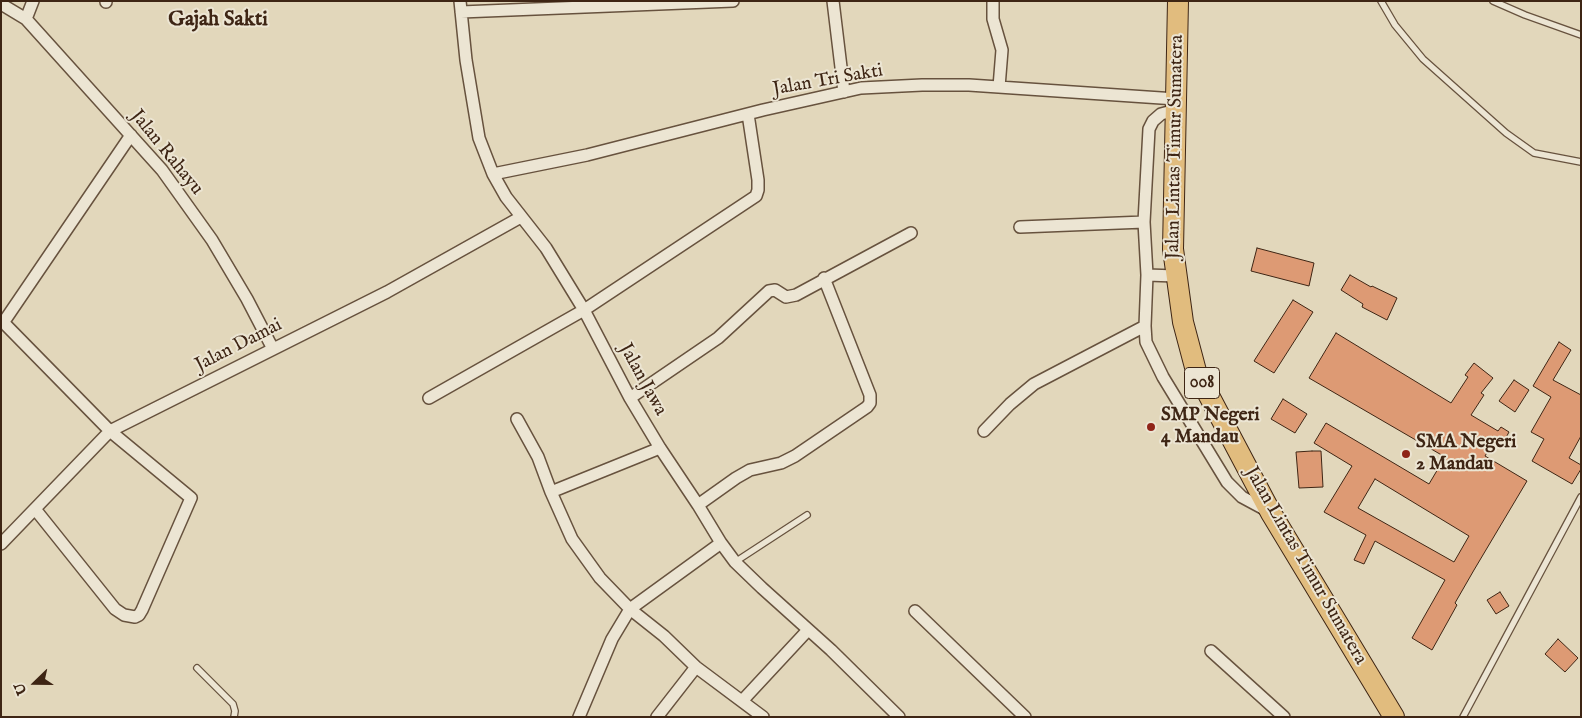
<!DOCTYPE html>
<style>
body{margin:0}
#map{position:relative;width:1582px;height:718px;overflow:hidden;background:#e2d7bb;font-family:"IM FELL English",serif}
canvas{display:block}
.frame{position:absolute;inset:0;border:2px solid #3e2514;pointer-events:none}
.north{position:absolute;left:10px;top:658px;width:50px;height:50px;-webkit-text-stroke:4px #ece5d3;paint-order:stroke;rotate:248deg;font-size:14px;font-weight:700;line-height:20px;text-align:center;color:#3e2514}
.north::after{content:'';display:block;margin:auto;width:18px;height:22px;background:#3e2514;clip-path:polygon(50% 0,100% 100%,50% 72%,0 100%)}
</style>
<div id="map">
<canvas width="1582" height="718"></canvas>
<div class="frame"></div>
<div class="north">U</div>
</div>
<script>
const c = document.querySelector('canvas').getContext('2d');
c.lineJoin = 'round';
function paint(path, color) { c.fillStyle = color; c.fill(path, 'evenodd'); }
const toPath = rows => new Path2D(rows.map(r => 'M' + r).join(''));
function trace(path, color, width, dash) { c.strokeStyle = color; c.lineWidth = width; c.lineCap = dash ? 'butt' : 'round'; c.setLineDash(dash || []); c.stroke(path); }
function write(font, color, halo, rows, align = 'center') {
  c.font = font + ' "IM FELL English",serif'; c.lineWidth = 4; c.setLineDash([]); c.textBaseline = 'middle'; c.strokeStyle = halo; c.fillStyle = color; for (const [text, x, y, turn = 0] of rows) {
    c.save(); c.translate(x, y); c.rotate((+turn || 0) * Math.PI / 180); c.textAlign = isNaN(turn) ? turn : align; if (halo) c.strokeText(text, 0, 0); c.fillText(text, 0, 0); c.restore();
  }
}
const building = toPath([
 [1257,248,1314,263,1309,286,1251,271,1257,248],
 [1350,275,1371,287,1372,286,1397,298,1387,320,1362,307,1363,304,1341,290,1350,275],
 [1293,300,1313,312,1274,373,1254,361,1293,300],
 [1336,333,1451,403,1468,377,1465,375,1474,363,1493,378,1481,393,1484,395,1471,415,1498,431,1501,427,1509,432,1502,445,1494,440,1485,456,1527,481,1474,570,1455,603,1457,605,1432,650,1412,638,1445,580,1375,541,1364,564,1354,560,1366,535,1324,512,1352,466,1314,443,1326,423,1429,484,1445,457,1309,378,1336,333],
 [1375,479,1469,536,1454,562,1358,508,1375,479],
 [1559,342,1571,350,1553,380,1581,395,1581,436,1569,458,1581,465,1581,469,1572,484,1532,461,1544,439,1531,432,1551,397,1533,386,1559,342],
 [1514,380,1529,390,1515,412,1499,401,1514,380],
 [1283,399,1307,414,1295,433,1271,419,1283,399],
 [1312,451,1321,451,1323,487,1299,488,1296,452,1312,451],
 [1500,592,1509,606,1496,614,1487,600,1500,592],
 [1558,639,1578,658,1565,672,1545,654,1558,639]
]);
const lane = toPath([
 [1381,1,1395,25,1423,59,1506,133,1534,153,1581,162],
 [1493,1,1525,15,1581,35],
 [735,562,807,515],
 [197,668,233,704,235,711,234,717],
 [1463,717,1581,497]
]);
const street = toPath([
 [106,1,106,2],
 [460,1,466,60,479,138,493,174,506,197,546,248,584,310,630,398,660,448,698,505,721,543,735,562,762,588,831,650,899,717],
 [833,1,844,92],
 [993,1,993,19,1002,50,999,87],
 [1,4,26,19,162,170,212,240,247,299,273,349],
 [461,12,733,1],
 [26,19,33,1],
 [493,174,587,155,763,110,861,88,922,85,969,85,1176,99],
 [1020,227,1144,222],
 [1147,275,1144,222,1149,129,1153,121,1161,114,1176,110],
 [1176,276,1147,275,1145,326,1146,342,1163,377,1227,482,1242,497,1268,511],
 [1,320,110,431,191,498,142,610,139,615,135,617,124,615,115,609,35,509],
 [3,323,131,135],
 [429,398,584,310,756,196,758,190,758,180,748,114],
 [630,398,718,338,769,291,775,290,786,297,796,295,911,233],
 [517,419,538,457,551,492,572,539,600,578,630,609,664,636,696,667,763,717],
 [984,431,1010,404,1034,384,1145,326],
 [551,492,660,448],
 [698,505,736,478,750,470,781,463,795,456,867,407,870,403,870,395,824,278],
 [1,544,110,431,387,292,521,217],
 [915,611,1025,717],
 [1211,651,1284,717],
 [742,701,808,630],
 [579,717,612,639,630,609,721,543],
 [657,717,696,667]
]);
const highway = toPath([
 [1178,1,1173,249,1183,322,1196,371,1271,513,1394,717]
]);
const markers = [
 [1151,427,5,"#8f2418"],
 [1406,454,5,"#8f2418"]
];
const shields = [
 [1202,383,35]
];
const shieldNames = [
 ["008",1202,383]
];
const streetNames = [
 ["Jalan Tri Sakti",828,81,-10],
 ["Jalan Lintas Timur Sumatera",1176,147,-89],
 ["Jalan Rahayu",166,153,51],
 ["Jalan Damai",239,346,-27],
 ["Jalan Jawa",642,380,61],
 ["Jalan Lintas Timur Sumatera",1305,566,60]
];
const poiNames = [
 ["SMP Negeri",1161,416],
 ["4 Mandau",1161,438],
 ["SMA Negeri",1416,443],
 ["2 Mandau",1416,465]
];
const quarterNames = [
 ["Gajah Sakti",218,21]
];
paint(building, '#dd9a74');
trace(building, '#3e2514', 1);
trace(lane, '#67523e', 8);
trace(street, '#67523e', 14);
trace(highway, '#3e2514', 22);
trace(lane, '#ece5d3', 5.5);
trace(street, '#ece5d3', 11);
trace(highway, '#e1bc7e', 20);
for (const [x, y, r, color] of markers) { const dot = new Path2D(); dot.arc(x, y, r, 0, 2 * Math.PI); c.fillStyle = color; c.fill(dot); trace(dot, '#ece5d3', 2); }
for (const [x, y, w] of shields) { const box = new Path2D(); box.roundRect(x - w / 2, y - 15.5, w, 31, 4); c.fillStyle = '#ece5d3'; c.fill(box); trace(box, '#3e2514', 1); }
write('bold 18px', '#3e2514', null, shieldNames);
write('19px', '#3e2514', '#ece5d3', streetNames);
write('bold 19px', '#3e2514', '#ece5d3', poiNames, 'left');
write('bold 21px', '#3e2514', '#ece5d3', quarterNames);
</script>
